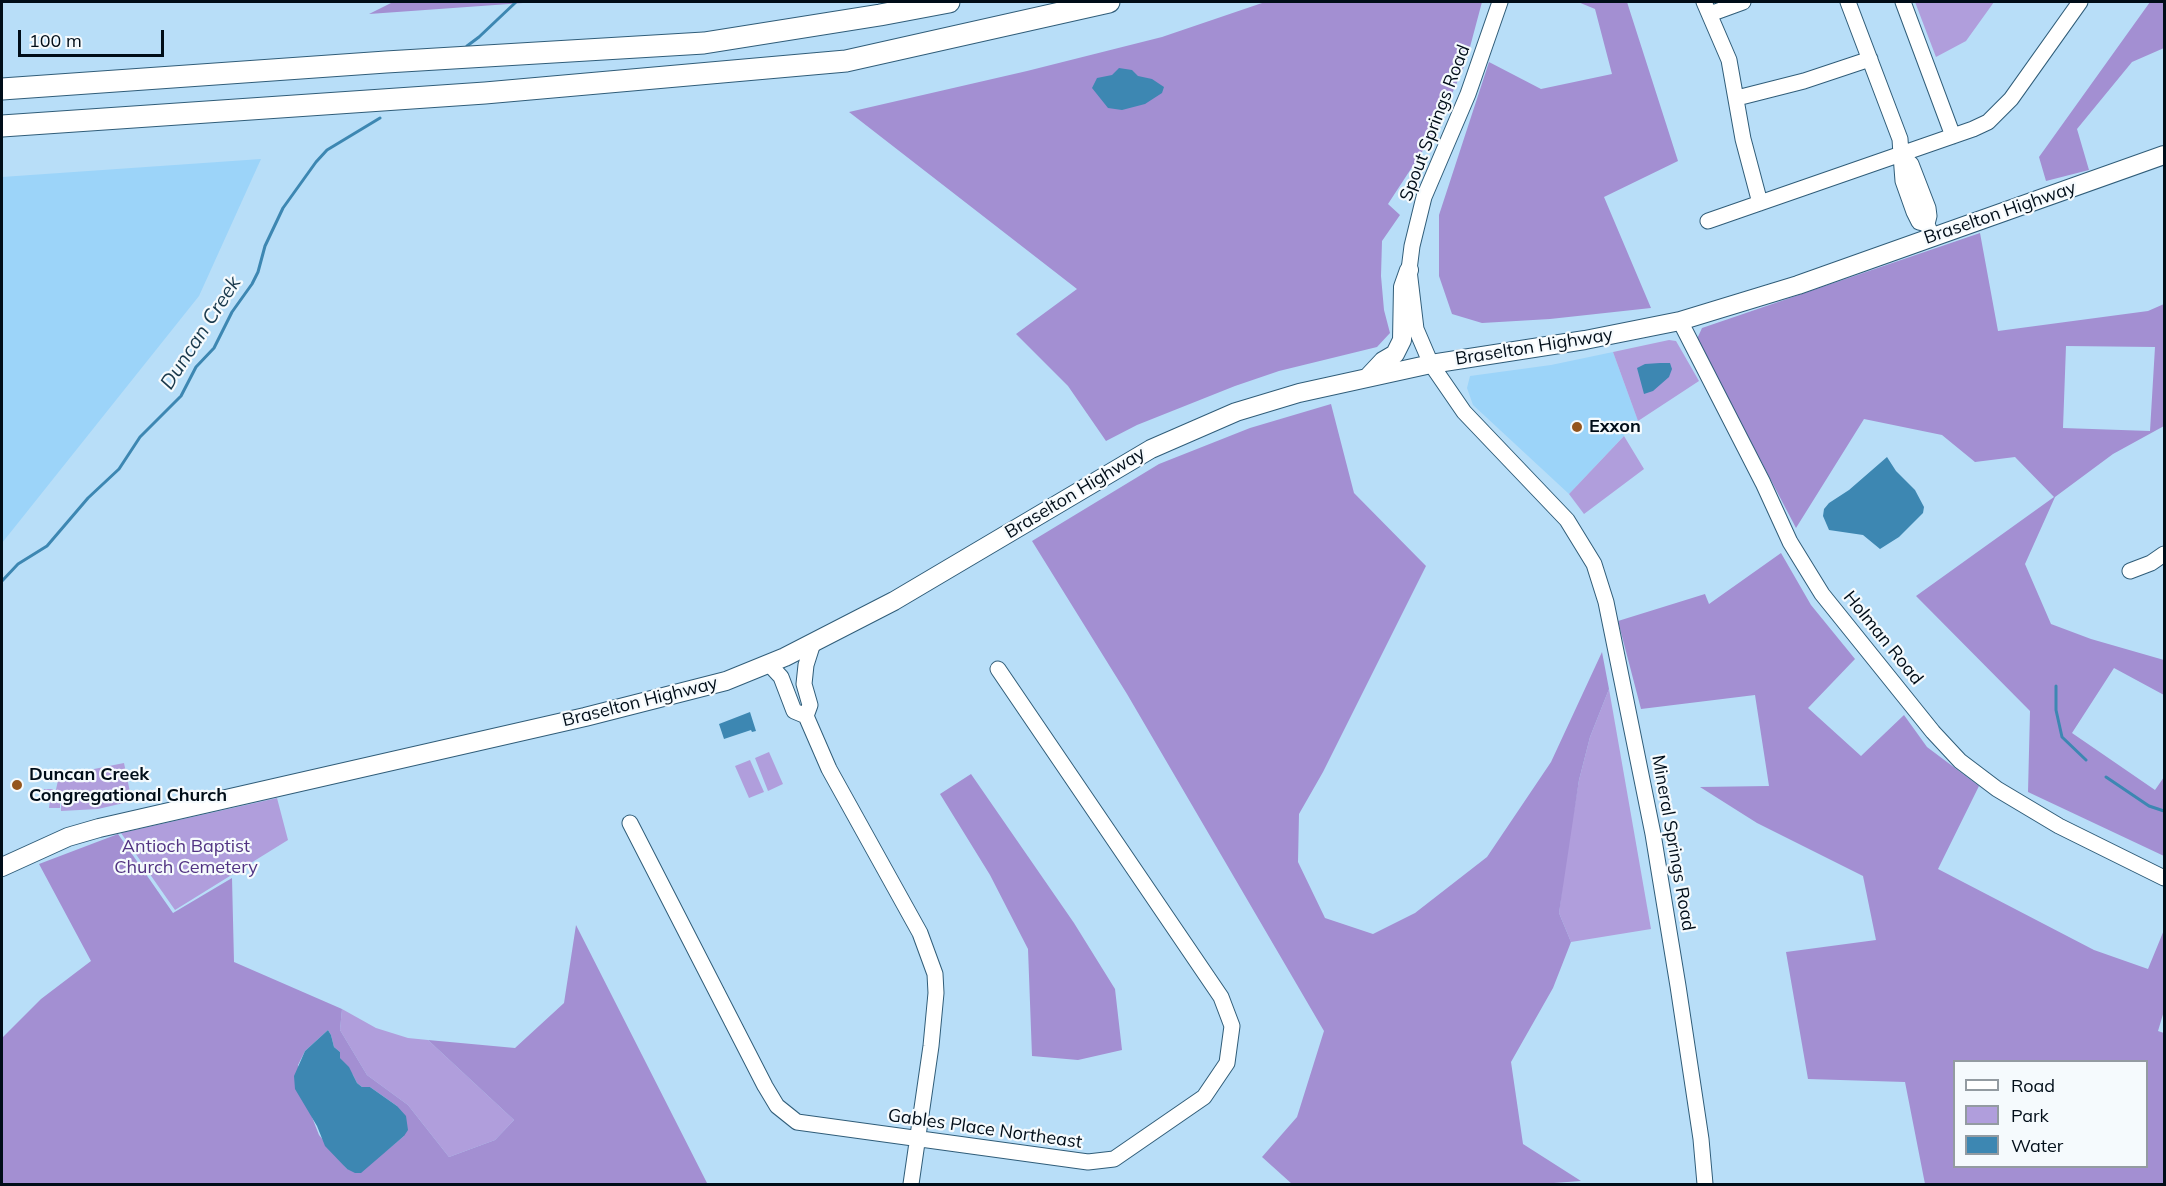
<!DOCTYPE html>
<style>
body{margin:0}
#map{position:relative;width:2166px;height:1186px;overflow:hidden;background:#b8def8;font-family:Mulish,sans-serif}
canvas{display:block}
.frame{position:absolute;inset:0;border:3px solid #000d18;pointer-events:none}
.legend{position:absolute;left:1953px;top:1060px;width:195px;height:108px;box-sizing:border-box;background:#f5fafd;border:2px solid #939ba1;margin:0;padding:8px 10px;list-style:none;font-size:18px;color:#000d18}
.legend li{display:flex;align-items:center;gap:12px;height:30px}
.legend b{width:30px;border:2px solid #939ba1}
.scale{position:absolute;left:18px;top:30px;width:146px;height:27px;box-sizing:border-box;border:3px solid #000d18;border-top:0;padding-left:8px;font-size:18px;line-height:21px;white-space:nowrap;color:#000d18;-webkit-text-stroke:4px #f5fafd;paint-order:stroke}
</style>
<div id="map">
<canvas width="2166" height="1186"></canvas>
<div class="frame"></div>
<ul class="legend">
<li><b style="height:8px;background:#fff"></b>Road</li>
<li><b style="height:16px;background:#b09edc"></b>Park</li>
<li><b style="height:16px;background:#3d87b2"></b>Water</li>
</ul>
<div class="scale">100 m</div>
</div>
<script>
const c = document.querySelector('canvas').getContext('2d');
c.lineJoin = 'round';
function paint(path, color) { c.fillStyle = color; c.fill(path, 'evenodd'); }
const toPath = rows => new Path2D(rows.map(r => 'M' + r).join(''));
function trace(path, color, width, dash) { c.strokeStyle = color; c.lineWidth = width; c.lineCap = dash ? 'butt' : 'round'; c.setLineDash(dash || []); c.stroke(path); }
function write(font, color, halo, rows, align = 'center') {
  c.font = font + ' Mulish,sans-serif'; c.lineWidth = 4.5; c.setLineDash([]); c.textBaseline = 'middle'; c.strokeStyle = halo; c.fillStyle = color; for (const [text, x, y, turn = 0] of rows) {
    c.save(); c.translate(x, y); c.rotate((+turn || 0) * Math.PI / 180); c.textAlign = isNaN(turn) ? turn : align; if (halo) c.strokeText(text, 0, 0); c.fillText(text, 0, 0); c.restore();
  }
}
const built = toPath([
 [261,159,199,296,2,543,2,177],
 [1613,352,1638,421,1569,494,1473,405,1467,388,1470,376,1551,365]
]);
const green = toPath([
 [1915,2,1994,2,1966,41,1936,57],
 [1669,340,1676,341,1699,381,1638,421,1613,352],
 [1624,436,1644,469,1584,514,1569,494],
 [1609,689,1651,929,1571,942,1559,913,1566,857,1579,780,1590,737],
 [769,752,783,784,768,791,755,758],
 [750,760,764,792,749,798,735,766],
 [124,763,131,797,128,802,98,809,61,811,61,799,59,799,59,794,58,799,60,800,60,808,49,808,50,800,44,799,44,789,53,789,55,794,59,776],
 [277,798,288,840,175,910,121,833],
 [342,1009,376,1028,408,1038,428,1040,514,1120,495,1140,449,1157,408,1105,367,1075,340,1030]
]);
const forest = toPath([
 [393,2,537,2,369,14],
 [1265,2,1482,2,1466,62,1435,132,1388,204,1400,215,1382,241,1381,276,1384,310,1390,333,1377,347,1279,371,1235,386,1137,425,1106,441,1068,386,1016,334,1077,289,849,112,1027,71,1162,37],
 [1578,2,1627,2,1678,161,1604,197,1651,308,1550,319,1482,323,1452,314,1439,276,1439,215,1489,62,1541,89,1612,74,1595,9],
 [2150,2,2164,2,2164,48,2132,62,2077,129,2089,170,2046,181,2039,157],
 [1980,233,1998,331,2148,311,2164,304,2164,426,2113,454,2055,497,2025,564,2051,624,2091,639,2164,660,2164,695,2114,668,2072,733,2155,790,2164,777,2164,856,2028,792,2030,711,1916,596,2054,497,2015,457,1975,462,1942,435,1864,419,1796,528,1697,339,1702,328],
 [2066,346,2155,347,2150,431,2063,428],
 [1331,404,1354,493,1426,566,1323,772,1299,814,1298,862,1325,918,1373,934,1415,913,1487,857,1551,762,1602,652,1609,689,1590,737,1579,780,1559,913,1571,942,1553,988,1511,1062,1523,1144,1581,1181,1540,1184,1292,1184,1262,1157,1297,1117,1324,1031,1127,694,1032,541,1159,464,1250,428],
 [1781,553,1811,605,1855,659,1808,708,1861,756,1904,715,1927,747,1979,786,1938,869,2094,950,2148,969,2164,930,2164,1011,2158,1031,2164,1033,2164,1184,1925,1184,1905,1082,1808,1079,1786,952,1876,940,1863,876,1757,823,1700,787,1769,786,1755,695,1641,709,1618,621,1705,594,1709,604],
 [1954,1062,2146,1062,2146,1166,1954,1166],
 [971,774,1074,923,1115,989,1122,1050,1078,1060,1032,1056,1028,949,990,875,940,794],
 [118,834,173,913,232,878,234,962,342,1009,340,1030,367,1075,408,1105,449,1157,495,1140,514,1120,428,1040,515,1048,564,1003,576,925,707,1183,711,1184,2,1184,2,1038,41,999,91,961,39,864],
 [328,1030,331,1035,334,1047,340,1052,339,1057,353,1075,357,1083,362,1087,370,1087,397,1106,404,1136,386,1151,347,1169,319,1135,312,1117,298,1065,305,1051]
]);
const water = toPath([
 [1119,68,1132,70,1138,76,1152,79,1164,87,1162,93,1145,104,1122,110,1108,108,1092,88,1097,78,1112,75],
 [1660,363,1670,363,1672,369,1669,377,1653,391,1644,394,1637,368,1645,364],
 [1887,457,1896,471,1915,490,1924,507,1923,513,1899,537,1880,549,1863,535,1829,530,1823,516,1824,509,1829,503,1849,490],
 [750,712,756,731,752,732,751,730,724,739,719,724],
 [328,1030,331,1035,334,1047,340,1052,340,1058,349,1067,357,1083,362,1087,370,1087,397,1106,406,1116,408,1130,404,1136,361,1173,355,1173,347,1169,325,1146,317,1126,295,1089,294,1076,305,1051]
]);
const stream = toPath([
 [467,46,479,37,516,2],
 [2,581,18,564,47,546,88,498,119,469,140,437,181,396,196,367,214,348,232,312,252,284,258,272,265,246,283,208,316,162,327,150,380,118],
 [2056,686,2056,710,2062,737,2086,760],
 [2106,777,2149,806,2164,811]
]);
const minor = toPath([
 [1500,2,1468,94,1424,197,1412,246,1409,270,1416,329,1431,364,1464,412,1567,520,1594,564,1606,602,1653,834,1678,986,1701,1139,1705,1184],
 [1704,2,1729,60,1743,139,1760,203],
 [1848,2,1900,139,1901,155],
 [1903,2,1953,136],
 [1710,14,1743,2],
 [1737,98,1804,81,1870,59],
 [1708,221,1973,129,1988,122,2011,99,2080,2],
 [1927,224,1919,222,1914,212,1903,181,1901,155,1911,164,1928,208,1929,216,1927,224,1932,237],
 [1680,321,1763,483,1790,542,1822,594,1933,732,1960,761,1997,789,2059,826,2164,878],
 [2130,571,2151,563,2164,554],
 [769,664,781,677,794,711,806,716,829,769,920,933,935,974,936,993,931,1046,911,1184],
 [806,716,810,705,804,684,806,665,813,643],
 [630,823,765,1086,777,1106,797,1122,1088,1162,1114,1159,1204,1097,1227,1063,1232,1026,1221,997,998,669]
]);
const major = toPath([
 [1368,377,1383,361,1395,354,1402,340,1403,287,1409,270],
 [2,867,68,837,99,828,585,717,726,681,785,657,894,601,1151,449,1236,412,1299,393,1431,364,1585,340,1680,321,1798,285,2164,155]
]);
const highway = toPath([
 [2,89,386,62,704,43,880,15,949,2],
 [2,126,485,93,846,61,1109,2]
]);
const markers = [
 [1577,427,6,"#94551d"],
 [17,785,6,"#94551d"]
];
const streetNames = [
 ["Spout Springs Road",1435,123,-69],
 ["Braselton Highway",2000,213,-19],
 ["Braselton Highway",1534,347,-9],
 ["Braselton Highway",1075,493,-31],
 ["Holman Road",1883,638,51],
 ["Braselton Highway",640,702,-14],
 ["Mineral Springs Road",1673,843,80],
 ["Gables Place Northeast",985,1129,8]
];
const poiNames = [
 ["Exxon",1589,427],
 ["Duncan Creek",29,775],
 ["Congregational Church",29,796]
];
const parkNames = [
 ["Antioch Baptist",186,847],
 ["Church Cemetery",186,868]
];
const waterNames = [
 ["Duncan Creek",201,333,-57]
];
paint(built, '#9cd4f9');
paint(green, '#b09edc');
paint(forest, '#a38fd2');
paint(water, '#3d87b2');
trace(stream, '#3d87b2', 3);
trace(minor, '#305d79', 17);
trace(major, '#305d79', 20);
trace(highway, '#305d79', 23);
trace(minor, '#fff', 15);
trace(major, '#fff', 18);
trace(highway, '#fff', 21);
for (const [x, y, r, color] of markers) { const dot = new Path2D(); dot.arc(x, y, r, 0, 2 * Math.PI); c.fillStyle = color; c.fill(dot); trace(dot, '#f5fafd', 2); }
write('18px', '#000d18', '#f5fafd', streetNames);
write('bold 18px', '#000d18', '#f5fafd', poiNames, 'left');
write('18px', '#513382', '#f5fafd', parkNames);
write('italic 20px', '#19394c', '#f5fafd', waterNames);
</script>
